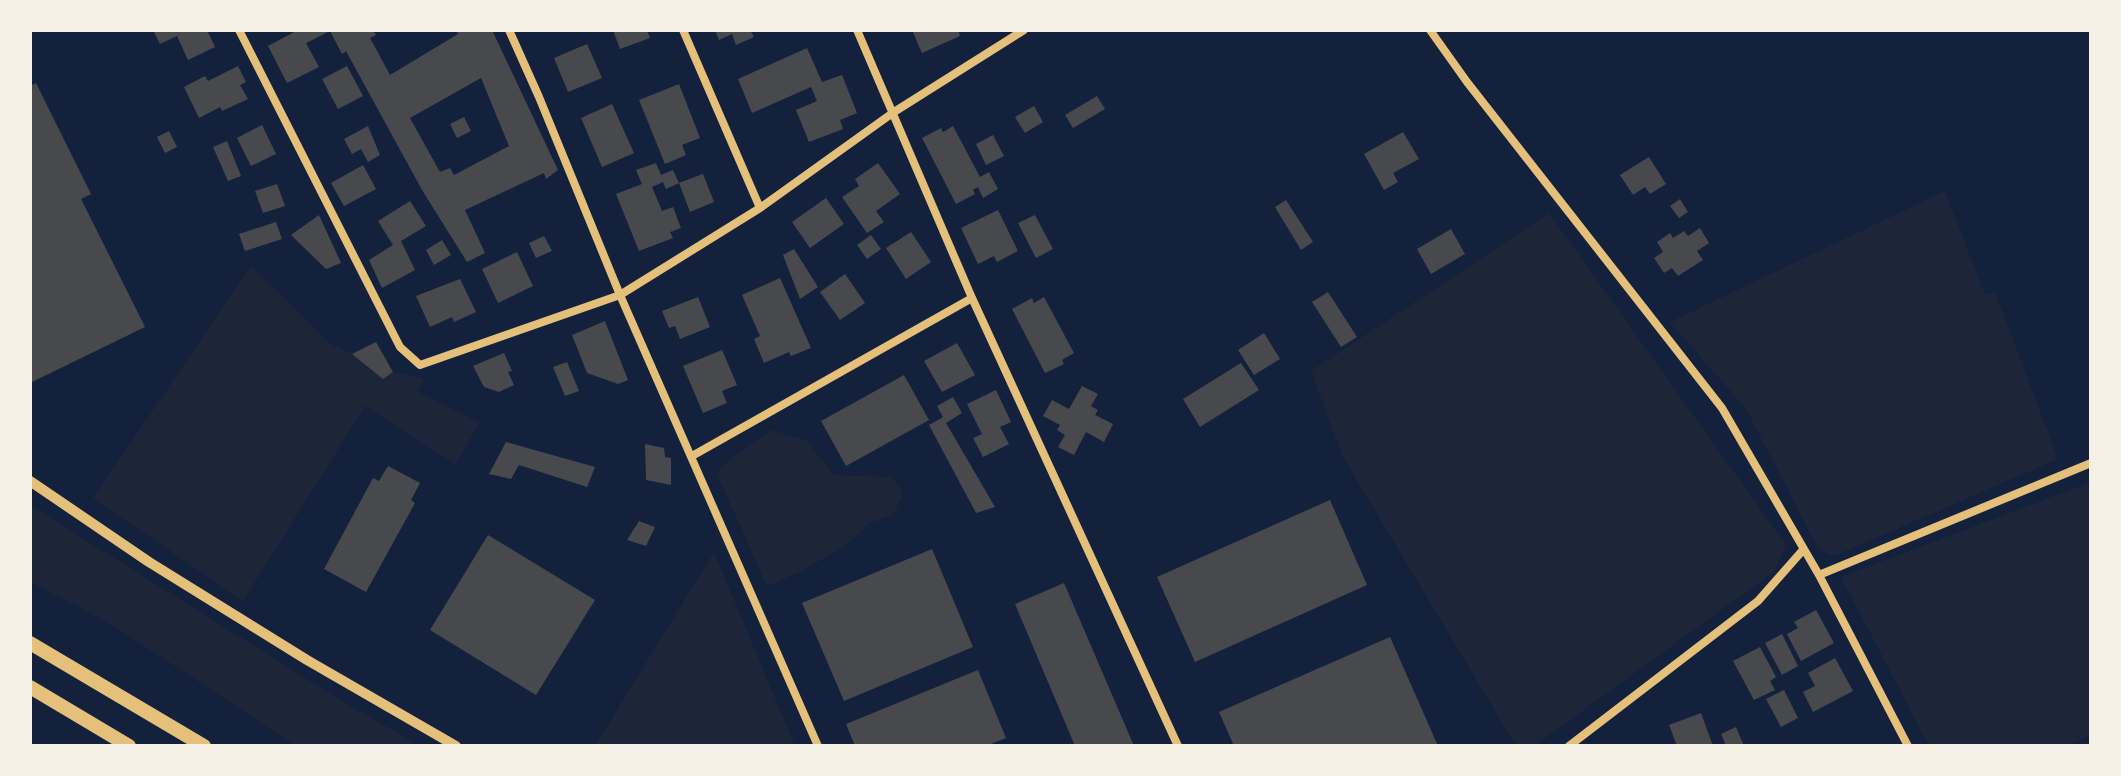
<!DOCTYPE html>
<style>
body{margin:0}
#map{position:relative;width:2121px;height:776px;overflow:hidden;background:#14213d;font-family:"Asap Condensed",sans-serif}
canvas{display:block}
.frame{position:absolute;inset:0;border:32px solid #f6f1e7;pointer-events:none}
</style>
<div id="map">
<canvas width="2121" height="776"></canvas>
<div class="frame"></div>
</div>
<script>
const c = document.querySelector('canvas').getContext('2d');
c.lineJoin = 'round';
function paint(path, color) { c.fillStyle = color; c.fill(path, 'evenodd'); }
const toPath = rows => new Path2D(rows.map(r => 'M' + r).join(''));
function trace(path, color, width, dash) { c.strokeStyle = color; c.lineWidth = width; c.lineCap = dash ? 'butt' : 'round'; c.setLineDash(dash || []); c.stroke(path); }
const green = toPath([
 [1945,191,1985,295,1995,292,2058,459,1834,556,1819,550,1746,409,1670,322],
 [1549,213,1786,545,1775,571,1534,746,1516,746,1343,457,1311,371],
 [251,266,329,343,352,354,383,378,393,372,423,379,418,392,480,423,455,464,365,406,243,601,93,498],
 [771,430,806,440,834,475,892,477,903,493,894,514,870,523,847,544,802,571,767,586,717,474,722,466],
 [2091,482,2091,735,2067,746,1929,746,1841,577],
 [30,505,340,700,420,746,296,746,108,622,30,582],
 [714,552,795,746,595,746]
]);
const building = toPath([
 [153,30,207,30,215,47,188,60,177,36,160,44],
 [298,30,373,30,376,35,370,38,390,75,458,34,456,30,492,30,558,170,546,179,544,173,465,210,485,253,467,262,422,190,346,51,342,54,330,31,306,43,319,67,287,83,268,46],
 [481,78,509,146,454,175,450,168,440,172,410,118],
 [613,30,647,30,650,38,620,49],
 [715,30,750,30,754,37,736,45,732,34,719,40],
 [912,30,958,30,960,36,922,53],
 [587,44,602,78,568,92,554,58],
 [807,48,822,82,842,75,857,113,840,120,843,129,809,142,796,110,817,101,811,87,752,113,738,79],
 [238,66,246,82,240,85,248,99,222,111,220,107,199,118,184,87,205,76,208,81],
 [347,66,363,96,338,109,322,79],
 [36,83,91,194,81,199,145,327,30,383,30,86],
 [679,84,700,138,682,145,686,155,665,164,639,100],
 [1097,96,1105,109,1073,128,1065,115],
 [612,104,634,153,602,167,581,118],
 [1034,106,1043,122,1025,133,1015,117],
 [464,117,471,131,457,138,450,124],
 [262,125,276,154,251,166,237,138],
 [368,126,380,155,368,162,361,149,352,154,344,139],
 [953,126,980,177,989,172,998,189,983,198,978,187,973,190,975,194,956,204,922,138,941,128,943,132],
 [169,131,177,147,165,153,157,137],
 [1403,132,1419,159,1393,173,1398,182,1384,190,1364,154],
 [993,135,1004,156,986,165,976,144],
 [227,141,241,176,228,181,213,147],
 [1649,157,1666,184,1650,194,1645,187,1633,195,1620,175],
 [656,163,661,175,673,170,679,183,666,189,663,182,652,187,662,211,673,207,681,228,670,232,673,238,639,251,616,194,642,184,636,170],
 [878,163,900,194,876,211,884,222,867,233,842,197,859,186,855,179],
 [363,165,376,189,344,206,331,183],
 [703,174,714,202,690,212,679,183],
 [277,184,285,206,263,213,255,191],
 [826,198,844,224,810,248,792,222],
 [1680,199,1688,212,1679,218,1670,206],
 [1286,200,1313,242,1301,250,1275,207],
 [410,201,426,226,401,241,415,270,382,288,369,260,393,245,378,221],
 [998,210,1018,251,997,262,994,256,978,264,961,228],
 [319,215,341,263,326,269,291,235],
 [1035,215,1053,249,1036,258,1018,223],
 [276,222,282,239,245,251,239,234],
 [1700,228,1709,243,1697,251,1703,260,1678,276,1672,268,1664,273,1654,258,1663,252,1657,242,1670,233,1673,238,1684,231,1688,236],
 [1451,229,1465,254,1431,274,1417,249],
 [911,232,931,262,906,279,886,248],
 [871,235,881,249,867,259,857,245],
 [544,236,552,251,536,258,529,243],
 [442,240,451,255,434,265,426,250],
 [794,249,818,287,800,299,783,255],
 [517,252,533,286,498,303,482,269],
 [845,274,865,303,840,320,820,292],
 [780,278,811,348,791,356,789,352,764,363,754,339,760,336,742,295],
 [460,279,476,312,454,322,452,317,430,327,416,296],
 [1328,292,1357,337,1341,347,1312,302],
 [698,297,710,327,680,339,675,326,669,328,662,311],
 [1044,297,1074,353,1062,360,1064,364,1045,373,1012,309,1032,298,1034,303],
 [605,321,628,380,618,384,587,373,572,335],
 [1264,333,1280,359,1254,375,1238,350],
 [376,342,393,372,383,379,352,354],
 [957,343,975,375,942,392,924,361],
 [722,350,737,385,722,391,727,403,703,413,683,366],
 [504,353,512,371,508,372,514,385,499,392,484,387,473,366],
 [567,362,579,391,565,396,553,367],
 [1241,363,1259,390,1200,427,1183,399],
 [904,375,929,420,846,466,821,421],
 [1082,386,1098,394,1091,406,1098,410,1095,415,1113,424,1104,442,1086,432,1074,455,1058,447,1065,435,1057,430,1060,425,1043,416,1052,400,1069,409],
 [996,390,1011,422,1000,427,1009,444,983,457,973,438,982,434,967,404],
 [953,397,962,413,946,423,995,507,976,513,929,425,943,417,937,406],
 [506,442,595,467,587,487,519,465,511,479,489,474],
 [645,444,664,448,665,457,671,458,671,485,646,480],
 [388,466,420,483,411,500,415,503,366,592,324,569,373,478,379,481],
 [1330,500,1367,585,1195,662,1157,577],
 [639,521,655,527,646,546,627,540],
 [488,535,595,600,536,695,430,630],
 [932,549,973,647,844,701,802,603],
 [1064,583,1134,746,1075,746,1015,604],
 [1816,610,1834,643,1801,661,1787,634,1798,628,1794,622],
 [1782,634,1798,666,1782,675,1765,643],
 [1390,637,1438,746,1234,746,1219,712],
 [1760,647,1776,677,1770,681,1775,690,1754,700,1733,661],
 [1835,658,1853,691,1813,712,1803,692,1815,686,1808,673],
 [978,670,1006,738,986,746,855,746,846,724],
 [1784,690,1798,718,1781,727,1766,699],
 [1701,713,1713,746,1677,746,1669,725],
 [1736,727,1744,746,1726,746,1721,734]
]);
const minor = toPath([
 [239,30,400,347,420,365,620,295,760,208,894,112,1024,30],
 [509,30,539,97,620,295,818,746],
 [683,30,760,208],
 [857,30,972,298,1178,746],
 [1430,30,1467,82,1722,408,1819,575,1908,746],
 [692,456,972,298],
 [1819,575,2091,463],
 [1569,746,1758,601,1803,550]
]);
const tertiary = toPath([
 [30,481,149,562,307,660,456,746]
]);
const motorway = toPath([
 [30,643,204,746],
 [30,687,129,746]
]);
paint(green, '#1d2539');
paint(building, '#48494c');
trace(minor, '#e5c07b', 8);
trace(tertiary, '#e5c07b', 10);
trace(motorway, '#e5c07b', 14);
</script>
